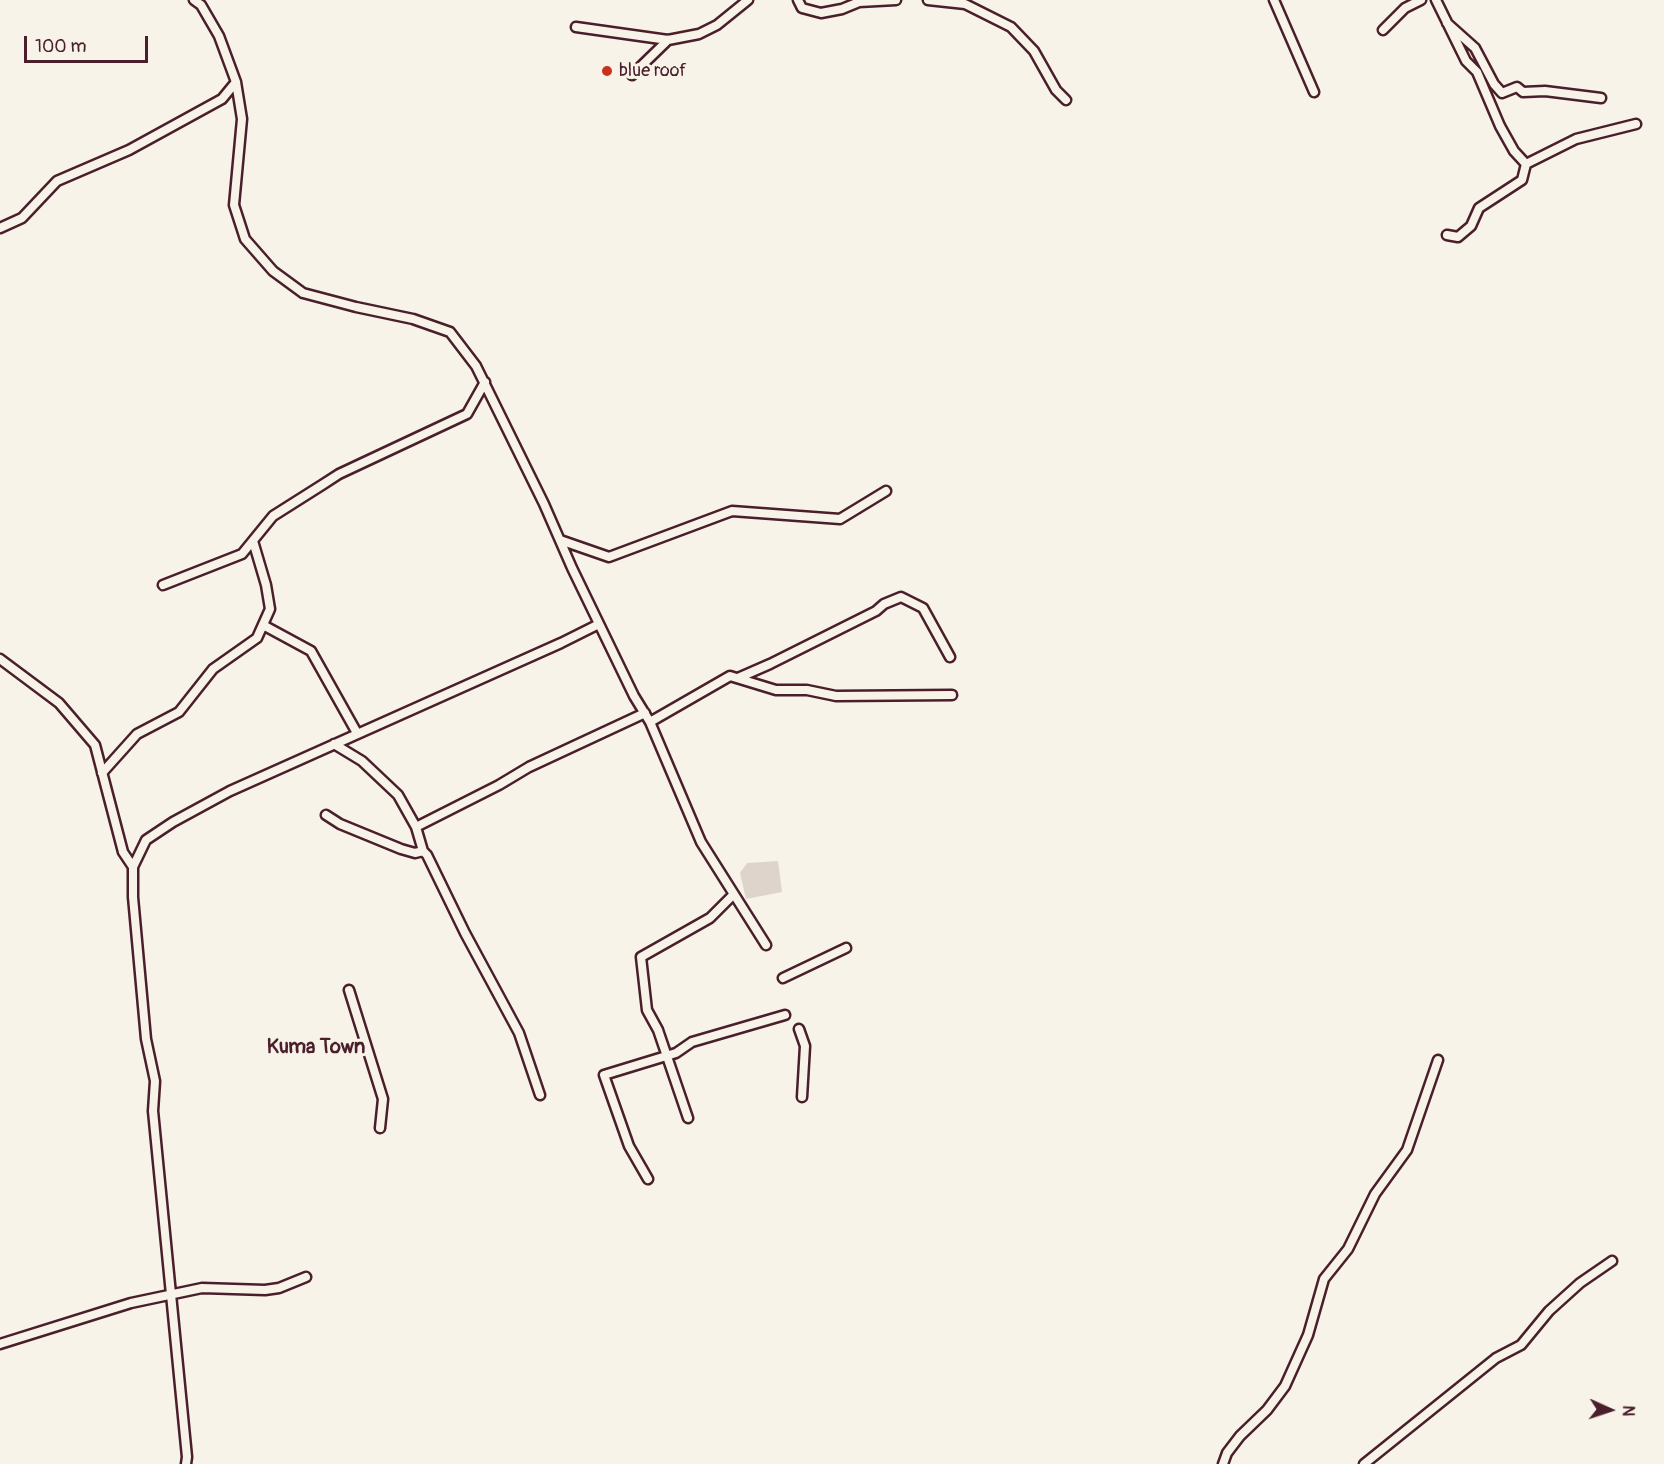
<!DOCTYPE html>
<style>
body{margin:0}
#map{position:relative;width:1664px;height:1464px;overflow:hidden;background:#f7f3e8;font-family:Pangolin,sans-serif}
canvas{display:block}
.north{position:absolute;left:1580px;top:1380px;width:60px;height:60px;-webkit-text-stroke:4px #f7f3e8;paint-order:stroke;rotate:93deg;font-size:16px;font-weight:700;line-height:24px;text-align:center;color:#4a1f2b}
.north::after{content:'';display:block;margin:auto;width:21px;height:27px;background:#4a1f2b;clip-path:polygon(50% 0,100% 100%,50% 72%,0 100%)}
.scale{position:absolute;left:24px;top:36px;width:124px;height:27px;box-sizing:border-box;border:3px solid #4a1f2b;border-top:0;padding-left:8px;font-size:18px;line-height:21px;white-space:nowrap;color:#4a1f2b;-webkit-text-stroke:4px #f7f3e8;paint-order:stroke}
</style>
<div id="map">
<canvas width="1664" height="1464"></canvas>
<div class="north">N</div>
<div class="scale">100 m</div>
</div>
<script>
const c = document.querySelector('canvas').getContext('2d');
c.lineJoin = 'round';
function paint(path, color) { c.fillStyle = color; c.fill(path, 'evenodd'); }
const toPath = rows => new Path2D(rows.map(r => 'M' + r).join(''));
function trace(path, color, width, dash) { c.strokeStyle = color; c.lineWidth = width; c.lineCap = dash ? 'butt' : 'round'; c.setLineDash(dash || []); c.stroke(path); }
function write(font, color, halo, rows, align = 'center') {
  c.font = font + ' Pangolin,sans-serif'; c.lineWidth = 6; c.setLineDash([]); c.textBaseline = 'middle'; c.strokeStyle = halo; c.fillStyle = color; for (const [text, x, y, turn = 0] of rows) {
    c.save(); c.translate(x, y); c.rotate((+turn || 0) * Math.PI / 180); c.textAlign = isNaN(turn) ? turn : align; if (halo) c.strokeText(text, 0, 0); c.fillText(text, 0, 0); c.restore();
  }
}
const green = toPath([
 [778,861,782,892,746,899,740,873,747,863]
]);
const minor = toPath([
 [194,0,201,5,219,36,236,82,242,119,234,205,245,239,273,271,303,293,356,307,413,319,450,332,476,366,544,504,572,568,634,696,650,722,701,842,766,945],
 [798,0,802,8,821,13,842,9,859,2,896,0],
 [928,0,965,4,1011,27,1034,51,1056,90,1066,100],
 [1274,0,1314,92],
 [1436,0,1466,61,1477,72,1500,126,1514,151,1526,164],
 [1447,23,1475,48,1494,84,1502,93,1517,87,1523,92,1545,91,1601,98],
 [576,27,668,40,699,34,717,25,748,0],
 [1383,30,1405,8,1421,0],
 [632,75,668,40],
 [0,228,22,218,57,181,129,150,222,99,236,82],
 [1447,235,1458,237,1471,226,1479,208,1522,180,1526,164,1576,139,1636,124],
 [560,540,609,557,732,511,840,519,886,491],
 [163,585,242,554,273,516,322,485,339,474,467,414,485,382],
 [263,625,311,651,357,733],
 [0,659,59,703,95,745,123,852,133,867],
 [738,678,770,664,876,611,884,604,901,597,923,608,950,657],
 [650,722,730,676,776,690,807,690,836,696,952,695],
 [334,744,362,761,398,795,416,827,423,851,427,855,465,933,519,1033,540,1095],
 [102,773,137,734,179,712,213,669,257,638,270,609,266,585,253,541],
 [326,815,340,824,401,849,415,853,423,851],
 [416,827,499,785,529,767,645,713],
 [783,978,846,948],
 [349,990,383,1099,380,1128],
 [799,1029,805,1046,802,1097],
 [688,1118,658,1030,647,1010,641,957,710,918,734,894],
 [648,1179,629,1146,604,1075,676,1053,692,1042,785,1015],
 [0,1344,131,1303,202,1288,265,1290,279,1288,306,1277],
 [186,1464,187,1457,153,1111,155,1081,146,1039,133,897,133,867,146,840,173,822,230,791,561,643,599,624],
 [1223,1464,1227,1453,1240,1436,1267,1410,1285,1386,1308,1335,1324,1279,1348,1249,1375,1194,1407,1150,1438,1060],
 [1364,1464,1496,1358,1521,1345,1549,1311,1580,1283,1612,1261]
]);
const markers = [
 [607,71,6,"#c8321e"]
];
const poiNames = [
 ["blue roof",619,71]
];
const neighbourhoodNames = [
 ["Kuma Town",316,1048]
];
paint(green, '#ded4cc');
trace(minor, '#4a1f2b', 13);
trace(minor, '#f7f3e8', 8);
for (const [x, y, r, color] of markers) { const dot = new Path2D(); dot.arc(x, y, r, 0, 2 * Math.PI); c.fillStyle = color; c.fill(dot); trace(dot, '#f7f3e8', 2); }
write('18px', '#4a1f2b', '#f7f3e8', poiNames, 'left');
write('bold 20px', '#4a1f2b', '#f7f3e8', neighbourhoodNames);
</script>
